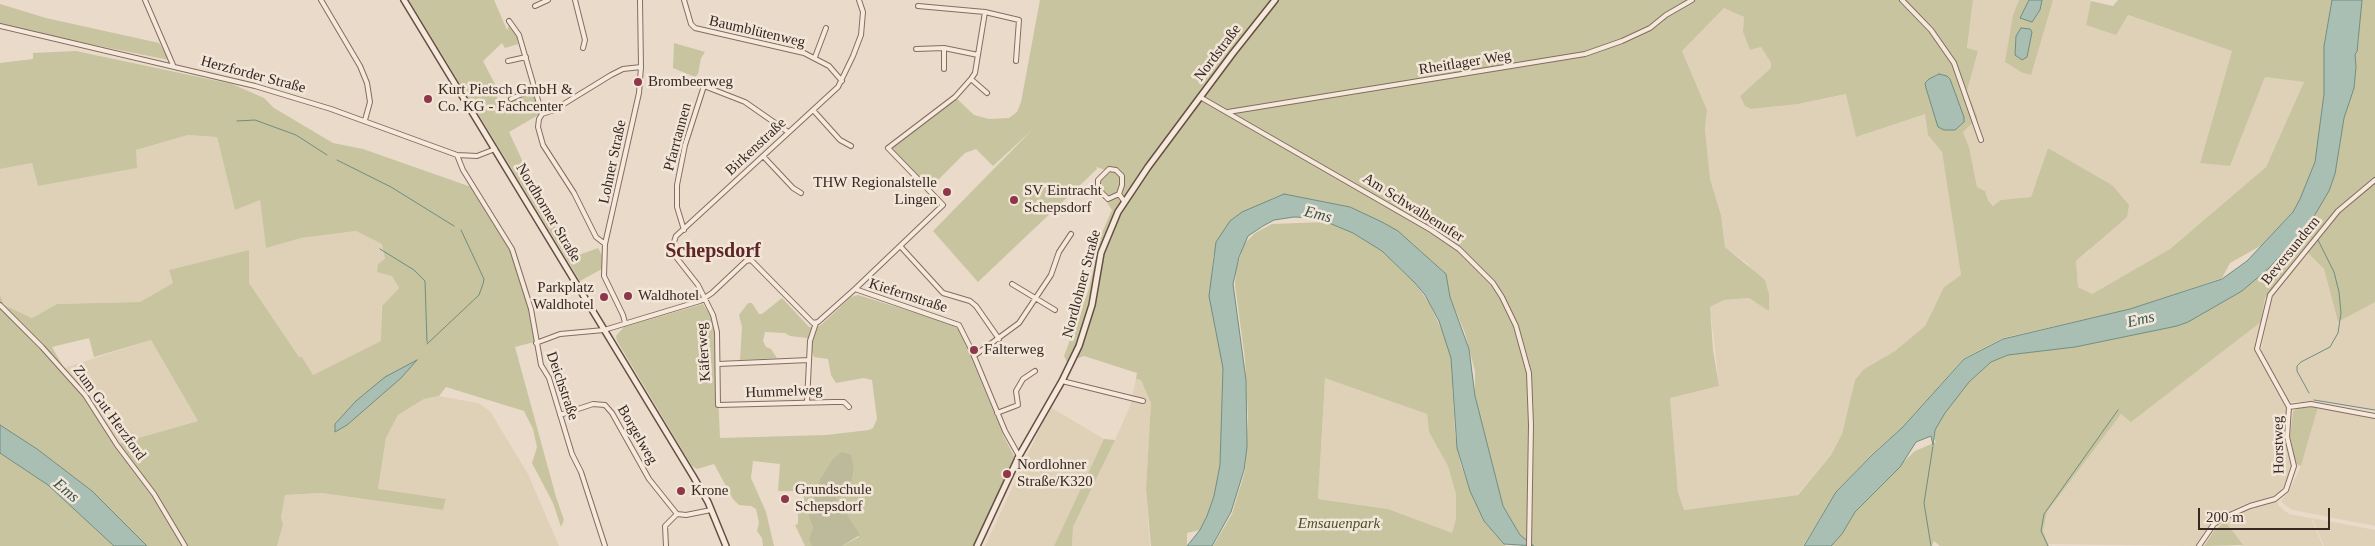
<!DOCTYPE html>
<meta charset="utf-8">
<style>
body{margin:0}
#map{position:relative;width:2375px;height:546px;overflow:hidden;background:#eadaca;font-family:"Times New Roman",serif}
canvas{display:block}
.scale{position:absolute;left:2198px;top:508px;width:132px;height:22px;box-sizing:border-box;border:2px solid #372822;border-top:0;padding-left:6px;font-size:15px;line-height:18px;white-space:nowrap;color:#372822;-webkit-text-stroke:4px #f2e6d8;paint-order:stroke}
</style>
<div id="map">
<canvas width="2375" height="546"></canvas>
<div class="scale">200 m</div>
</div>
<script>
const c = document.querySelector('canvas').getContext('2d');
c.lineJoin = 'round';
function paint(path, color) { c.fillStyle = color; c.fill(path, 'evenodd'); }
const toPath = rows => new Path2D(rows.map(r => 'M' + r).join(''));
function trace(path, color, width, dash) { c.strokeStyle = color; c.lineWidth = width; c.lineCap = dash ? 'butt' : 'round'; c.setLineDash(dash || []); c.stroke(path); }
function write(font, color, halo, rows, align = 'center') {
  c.font = font + ' "Times New Roman",serif'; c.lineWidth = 5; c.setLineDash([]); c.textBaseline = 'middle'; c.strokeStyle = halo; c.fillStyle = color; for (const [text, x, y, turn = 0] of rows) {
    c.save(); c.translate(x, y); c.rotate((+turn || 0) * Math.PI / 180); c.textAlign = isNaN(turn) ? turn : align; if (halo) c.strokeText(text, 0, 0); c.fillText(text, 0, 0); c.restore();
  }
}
const farmland = toPath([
 [1973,0,2019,0,2013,16,2030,75,2053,0,2091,0,2086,25,2116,34,2127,15,2232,51,2200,162,2230,166,2265,77,2304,82,2266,167,2170,249,2092,294,2078,287,2076,261,2089,251,2112,185,2048,148,2031,197,2002,200,1994,206,1988,200,1985,191,1977,187,1969,147,1963,132,1978,118,1967,91,1978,51,1967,49],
 [1724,8,1744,17,1743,32,1750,50,1761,47,1771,63,1771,68,1740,96,1751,109,1798,104,1847,94,1856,137,1925,113,1928,135,1942,152,1961,275,1944,287,1925,326,1895,351,1864,369,1855,380,1842,434,1831,455,1797,495,1684,510,1678,492,1670,398,1719,386,1710,307,1724,300,1749,298,1769,310,1748,264,1725,247,1721,215,1710,179,1705,129,1707,110,1682,51],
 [188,135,217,137,235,210,260,200,266,247,301,238,356,231,382,244,385,259,399,288,381,307,382,341,313,375,302,357,299,357,249,283,249,251,169,270,173,283,140,302,57,304,32,318,4,305,0,295,0,169,32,163,38,186,136,168,136,150],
 [2307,252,2324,269,2338,322,2375,302,2375,411,2318,401,2288,402,2261,352,2271,296],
 [2261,322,2256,348,2287,407,2285,438,2292,467,2283,489,2277,495,2245,504,2221,515,2210,524,2196,546,2047,544,2043,531,2047,512,2121,414,2132,421],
 [151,340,198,421,117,444,64,368],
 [1325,377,1427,414,1429,432,1449,466,1456,494,1456,519,1452,534,1388,509,1318,499],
 [1136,379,1141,380,1151,403,1146,489,1150,546,1072,546,1073,527,1115,440,1130,406],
 [439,396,478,403,490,411,528,474,559,546,277,546,283,525,280,517,285,495,322,493,443,510,446,499,378,490,386,438,398,415,424,399],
 [1050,407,1104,439,1054,546,985,546],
 [2318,407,2375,418,2375,526,2293,510,2286,506,2281,501,2289,491,2301,466],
 [2277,501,2279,506,2289,514,2311,518,2323,546,2242,546,2225,521,2235,514],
 [2312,518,2375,530,2375,546,2324,546]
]);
const green = toPath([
 [409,0,494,0,507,30,509,25,517,36,518,44,505,48,502,43,483,61,497,88,494,91,502,106,532,91,540,114,509,132,535,188,576,256,598,248,602,255,602,269,580,281],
 [1040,0,1973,0,1967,48,1978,51,1967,91,1978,118,1963,132,1969,147,1977,187,1985,191,1988,200,1993,206,2001,200,2031,197,2048,148,2112,185,2129,205,2127,217,2076,261,2078,287,2092,294,2170,249,2266,167,2304,82,2265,77,2230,166,2200,163,2232,51,2128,15,2116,35,2086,25,2091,1,2113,6,2118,0,2332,0,2324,43,2324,94,2315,162,2300,199,2293,212,2278,228,2262,245,2230,263,2222,278,2130,309,2003,338,1964,358,1902,428,1873,453,1836,492,1803,546,1534,546,1520,535,1503,506,1475,396,1475,371,1465,333,1450,297,1446,274,1398,231,1350,207,1284,194,1273,198,1213,256,1212,276,1215,330,1220,342,1223,368,1220,465,1214,496,1207,516,1200,530,1187,533,1187,546,1151,546,1146,489,1151,403,1141,380,1136,379,1137,373,1084,356,1067,362,1064,356,1089,289,1101,235,1112,210,1100,192,1098,180,1106,170,1096,167,1097,169,978,282,933,231,1032,130,993,166,976,149,965,153,930,188,888,148,955,97,974,115,989,119,1009,118,1017,112,1021,102],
 [1724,8,1744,17,1743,32,1750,50,1761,47,1771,63,1771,68,1740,96,1745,106,1751,109,1798,104,1846,94,1856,137,1925,114,1928,135,1942,152,1961,275,1944,287,1925,326,1895,351,1864,369,1855,380,1842,434,1831,455,1798,495,1684,510,1678,492,1670,398,1719,386,1713,350,1710,307,1724,300,1749,298,1769,311,1769,294,1765,280,1725,247,1721,215,1710,179,1705,129,1707,110,1682,51],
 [2019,0,2029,0,2021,18,2040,10,2042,0,2053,0,2031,75,2023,73,2005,62,2013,15],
 [2030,29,2015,55,2016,36],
 [2362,0,2375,0,2375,302,2338,322,2324,269,2305,250,2265,298,2261,322,2131,422,2121,414,2047,512,2043,531,2049,546,1940,546,1934,541,1932,546,1831,546,1842,534,1855,512,1882,482,1915,451,1936,442,1934,439,1935,430,1944,414,1969,382,1991,362,2008,355,2075,347,2180,325,2242,291,2269,268,2310,223,2329,191,2335,174,2344,118,2354,88,2356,67,2355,54,2359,38,2358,30],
 [0,4,46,18,159,43,169,60,0,26],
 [674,43,705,52,701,58,698,74,695,77,673,68],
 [76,51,232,84,264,98,274,108,333,143,363,149,474,188,511,250,523,284,534,329,534,342,515,347,556,497,564,520,561,527,553,503,532,463,537,447,533,429,524,411,446,387,439,396,424,399,398,415,386,438,378,489,446,499,443,510,322,493,285,495,281,517,283,525,277,546,147,546,92,491,37,449,0,425,0,295,4,305,32,318,57,304,140,302,173,283,169,270,249,250,249,283,299,357,302,357,313,375,381,341,382,306,399,288,392,276,377,272,378,264,385,259,382,244,356,231,301,238,266,248,260,200,235,210,217,137,188,135,136,150,137,168,38,186,32,163,0,169,0,63,33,59,33,53],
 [89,338,94,357,151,340,198,421,117,444,85,395,64,368,52,347],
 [1326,222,1353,233,1382,251,1415,283,1429,303,1446,339,1451,358,1455,434,1460,462,1470,491,1484,521,1506,546,1213,546,1232,514,1245,471,1248,417,1245,359,1235,285,1236,270,1244,244,1255,233,1272,224],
 [1325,378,1427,414,1429,432,1448,466,1456,494,1456,519,1452,533,1388,509,1318,499],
 [858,295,954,325,960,331,1004,437,1014,456,975,546,842,546,859,537,836,498,837,492,852,481,854,469,814,494,809,508,809,518,813,528,810,541,815,546,805,546,795,525,798,524,798,512,804,512,804,491,778,491,780,464,753,461,751,478,766,512,774,546,763,546,762,538,757,531,759,523,756,509,751,506,739,505,733,499,714,464,697,469,692,466,617,341,616,336,624,327,703,304,712,318,715,331,720,438,826,435,869,430,873,428,877,419,872,380,864,378,836,383,831,375,828,359,814,357,807,338,790,336,785,333,765,332,763,341,766,347,771,349,777,358,740,360,742,327,739,315,748,303,752,303,759,314,762,314,782,298,809,327,814,328,821,325,851,297],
 [2302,407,2318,407,2301,466,2296,464,2290,436,2293,411],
 [1104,439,1115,440,1073,527,1072,546,1054,546],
 [0,453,48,485,114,546,0,546],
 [2225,521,2243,545,2204,546,2214,531]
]);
const cemetery = toPath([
 [842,452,851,455,854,469,852,481,837,492,836,498,860,535,842,546,812,546,809,539,813,528,809,518,809,508,821,478,833,459]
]);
const water = toPath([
 [2029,0,2042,0,2040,10,2032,22,2020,18,2029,0],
 [2332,0,2362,0,2357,52,2355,54,2356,67,2354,88,2344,118,2335,174,2329,191,2310,223,2269,268,2242,291,2188,322,2177,326,2075,347,2008,355,1991,362,1969,382,1945,413,1935,430,1933,445,1931,436,1916,442,1900,467,1855,512,1842,534,1831,546,1804,546,1836,492,1873,454,1902,428,1964,359,2003,339,2130,309,2222,279,2247,261,2278,228,2293,212,2300,199,2315,162,2324,94,2324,46,2332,0],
 [2021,28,2030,29,2032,32,2027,57,2022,60,2015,55,2016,36,2021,28],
 [1939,74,1947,76,1950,79,1964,117,1964,122,1955,130,1944,130,1938,127,1926,88,1925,83,1929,79,1939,74],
 [1284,194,1350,207,1382,222,1398,231,1446,274,1450,297,1469,349,1475,396,1503,506,1520,535,1534,546,1504,544,1484,521,1470,491,1457,448,1451,358,1439,321,1425,295,1415,283,1382,251,1353,233,1317,218,1294,217,1274,220,1263,226,1248,236,1239,257,1233,284,1246,380,1247,447,1244,470,1231,512,1212,546,1187,546,1200,530,1207,516,1214,496,1220,465,1223,368,1209,296,1216,242,1230,221,1242,212,1284,194],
 [417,360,401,378,347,425,335,432,335,424,356,401,385,377,417,360],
 [0,425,37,449,92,491,147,546,114,546,48,485,0,453,0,425]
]);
const stream = toPath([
 [237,121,255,120,296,135,327,155],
 [337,160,391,187,454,226],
 [380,249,414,270,425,281,427,342],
 [427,344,479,295,483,284,484,279,461,230],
 [2309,393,2297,371,2297,366,2301,362,2330,347,2338,333,2341,313,2339,292,2334,272,2317,238],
 [2314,400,2375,410],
 [1931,546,1924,503,1933,446],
 [2048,546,2041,531,2044,514,2118,410]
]);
const street = toPath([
 [145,0,173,65],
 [321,0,360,66,367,83,370,102,365,120],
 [575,0,585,40,583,48],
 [684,0,691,24,695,28,804,53,829,66,842,81],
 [1902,0,1931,30,1954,63,1981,140],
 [535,6,548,0],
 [918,6,985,12,1019,20,1016,61],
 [509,21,519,35,542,114],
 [0,26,255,86,331,109,457,155,477,156,495,149],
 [944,48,944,69],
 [916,49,944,48,978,55],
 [815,57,826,28],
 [508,61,526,57],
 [971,79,987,93],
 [1200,97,1431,230,1459,249,1493,283,1502,297,1516,326,1529,373,1531,425,1529,546],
 [511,99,533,89],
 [813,110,840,140,851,146],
 [1228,112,1585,54,1622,41,1650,28,1666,15,1692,0],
 [457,155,463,170,512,249,531,309,541,365,549,378,572,454,581,472,605,546],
 [763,156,793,188,801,193],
 [1119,194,1108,199,1098,189,1098,180,1109,169,1116,170,1122,176,1122,185,1119,194,1124,201],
 [684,230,677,207,677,185,685,145,704,86,745,102,788,132],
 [605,244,596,237,574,193,543,145,538,127,539,119,542,114,554,110,611,75,623,69,641,67],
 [901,247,943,293,970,301,976,306,999,339],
 [1012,284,1055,310],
 [855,289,943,205,888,148,955,97,971,79,975,73,985,12],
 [0,305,42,347,85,395,117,445,154,494,185,546],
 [625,323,623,315,604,276,605,244,639,93,641,67,640,0],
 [536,343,560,334,604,330,700,301,712,293,746,261,751,260,813,323,818,322,855,289,959,325,971,349,1005,431,1019,456],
 [974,356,1019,323,1051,275,1059,252,1071,234],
 [718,364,809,360],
 [1062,381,1143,401],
 [807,402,810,341,816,323],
 [849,407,844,402,834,402,718,405,717,332,713,315,698,285,676,257,672,248,676,236,838,87,853,56,861,35,863,12,859,0],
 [2289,407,2257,349,2270,295,2338,211,2375,180],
 [997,413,1018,405,1016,391,1023,379,1035,371],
 [560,415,593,404,605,405,612,413,649,479,677,514,686,515,711,510],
 [666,546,665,526,677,514],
 [2199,546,2214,524,2223,518,2250,506,2275,499,2286,490,2294,466,2287,437,2289,407,2311,404,2375,416]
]);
const secondary = toPath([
 [404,0,693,476,708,502,726,546],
 [977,546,1019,456,1062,381,1079,346,1092,305,1101,253,1118,212,1148,167,1233,53,1275,0]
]);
const markers = [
 [638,82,5,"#8d3749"],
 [428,99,5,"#8d3749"],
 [947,192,5,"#8d3749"],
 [1014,200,5,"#8d3749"],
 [628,296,5,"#8d3749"],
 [604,297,5,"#8d3749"],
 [974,350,5,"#8d3749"],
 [1007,474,5,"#8d3749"],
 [681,491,5,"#8d3749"],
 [785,499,5,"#8d3749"]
];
const streetNames = [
 ["Baumblütenweg",757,32,13],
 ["Nordstraße",1218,53,-53],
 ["Rheitlager Weg",1465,63,-9],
 ["Herzforder Straße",253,75,15],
 ["Pfarrtannen",678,137,-75],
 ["Birkenstraße",756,147,-43],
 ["Lohner Straße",613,162,-78],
 ["Am Schwalbenufer",1413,208,32],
 ["Nordhorner Straße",548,213,59],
 ["Beversundern",2291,251,-51],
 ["Nordlohner Straße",1082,284,-75],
 ["Kiefernstraße",908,296,18],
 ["Käferweg",704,352,-94],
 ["Deichstraße",562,386,71],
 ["Hummelweg",784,392,-2],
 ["Zum Gut Herzford",109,413,54],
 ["Borgelweg",637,435,60],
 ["Horstweg",2279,445,-91]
];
const poiNames = [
 ["Brombeerweg",648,82],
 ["Kurt Pietsch GmbH &",438,90],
 ["Co. KG - Fachcenter",438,107],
 ["THW Regionalstelle",937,183,"right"],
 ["Lingen",937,200,"right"],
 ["SV Eintracht",1024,191],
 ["Schepsdorf",1024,208],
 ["Parkplatz",594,288,"right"],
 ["Waldhotel",594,305,"right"],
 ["Waldhotel",638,296],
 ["Falterweg",984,350],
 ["Nordlohner",1017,465],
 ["Straße/K320",1017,482],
 ["Grundschule",795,490],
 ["Schepsdorf",795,507],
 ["Krone",691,491]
];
const parkNames = [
 ["Emsauenpark",1339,524]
];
const waterNames = [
 ["Ems",1318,215,14],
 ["Ems",2141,320,-13],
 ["Ems",66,491,40]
];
const districtNames = [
 ["Schepsdorf",713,252]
];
paint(farmland, '#dfd1b8');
paint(green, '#c7c49f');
paint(cemetery, '#bdba9c');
paint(water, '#aabfb4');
trace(water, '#718d80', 1);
trace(stream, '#718d80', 1);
trace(street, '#856c60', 6);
trace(secondary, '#674e43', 8);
trace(street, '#f5e9dc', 4);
trace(secondary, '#f5e9dc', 5);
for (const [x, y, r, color] of markers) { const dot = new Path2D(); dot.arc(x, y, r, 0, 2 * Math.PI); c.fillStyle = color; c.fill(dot); trace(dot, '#f2e6d8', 2); }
write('15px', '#372822', '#f2e6d8', streetNames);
write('15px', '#372822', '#f2e6d8', poiNames, 'left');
write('italic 15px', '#4f512b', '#f2e6d8', parkNames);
write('italic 16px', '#33554c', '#f2e6d8', waterNames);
write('bold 20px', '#5f2626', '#f2e6d8', districtNames);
</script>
